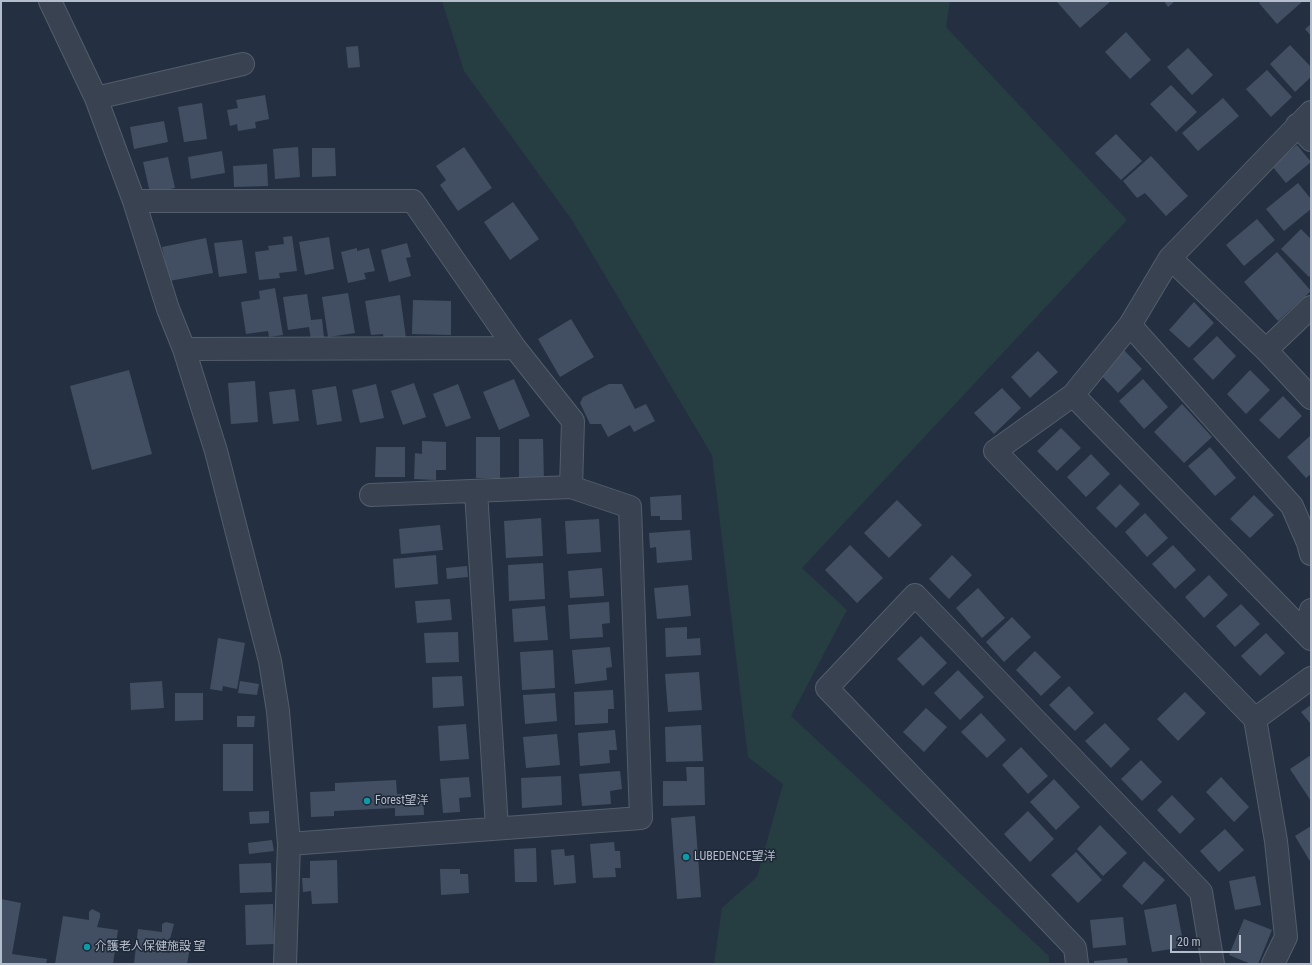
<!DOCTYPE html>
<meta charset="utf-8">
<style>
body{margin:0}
#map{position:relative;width:1312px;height:965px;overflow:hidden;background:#243041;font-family:"Roboto Condensed",sans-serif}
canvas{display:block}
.frame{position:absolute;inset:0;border:2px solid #b4bdcb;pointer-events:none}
.scale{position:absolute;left:1170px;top:935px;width:71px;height:18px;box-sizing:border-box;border:2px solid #b4bdcb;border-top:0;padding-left:5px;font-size:12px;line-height:14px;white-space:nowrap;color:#b4bdcb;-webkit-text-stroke:3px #1d2736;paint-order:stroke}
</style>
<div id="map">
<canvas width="1312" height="965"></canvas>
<div class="frame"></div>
<div class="scale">20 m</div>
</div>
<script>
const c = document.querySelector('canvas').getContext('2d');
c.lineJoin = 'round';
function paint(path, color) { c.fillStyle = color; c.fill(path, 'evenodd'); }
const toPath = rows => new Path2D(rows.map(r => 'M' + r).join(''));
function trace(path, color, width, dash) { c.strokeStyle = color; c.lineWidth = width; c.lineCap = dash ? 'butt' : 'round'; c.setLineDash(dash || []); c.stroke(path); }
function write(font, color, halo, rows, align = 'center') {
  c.font = font + ' "Roboto Condensed","Noto Sans JP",sans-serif'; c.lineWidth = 3; c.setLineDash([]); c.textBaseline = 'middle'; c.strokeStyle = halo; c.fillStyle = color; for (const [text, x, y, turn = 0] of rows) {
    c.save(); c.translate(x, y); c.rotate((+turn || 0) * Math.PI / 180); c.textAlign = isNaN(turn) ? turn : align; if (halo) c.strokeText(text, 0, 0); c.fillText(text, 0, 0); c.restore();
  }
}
const green = toPath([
 [442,1,950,1,946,27,1127,220,802,568,847,610,791,716,1049,956,1049,964,714,964,722,908,757,877,783,784,748,757,712,455,572,220,464,71]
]);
const building = toPath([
 [1058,1,1111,1,1080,28,1057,2],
 [1164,1,1175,1,1168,7],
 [1261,1,1303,1,1277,24,1259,3],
 [1311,24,1311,36,1305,29],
 [1126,32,1151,60,1130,79,1105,52],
 [1290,45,1311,67,1311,77,1295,92,1270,64],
 [358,46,360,67,348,68,346,47],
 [1188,48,1213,75,1192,95,1167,67],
 [1267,70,1292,97,1271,117,1246,89],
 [1171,85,1197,112,1176,132,1150,104],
 [265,95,269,119,255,122,256,128,238,131,237,124,230,126,227,110,238,108,236,100],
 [1223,98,1239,116,1198,151,1182,133],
 [202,103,207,139,184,142,178,107],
 [164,121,168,142,134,149,130,127],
 [1116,134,1142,161,1121,180,1095,153],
 [1297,145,1311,162,1286,183,1272,166],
 [298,147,300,177,275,179,273,149],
 [464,147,492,188,458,211,440,185,446,180,436,166],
 [312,148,335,148,336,176,312,177],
 [222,151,225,173,191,179,188,157],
 [1151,156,1188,196,1166,216,1145,193,1137,198,1123,181],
 [168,157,175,188,150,193,143,162],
 [267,164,268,186,234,187,233,166],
 [1298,183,1311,199,1311,209,1284,231,1266,209],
 [513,202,539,239,510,260,484,222],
 [1257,219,1275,240,1244,266,1226,245],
 [1301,229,1311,239,1311,275,1309,277,1281,249],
 [292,236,297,271,279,273,280,278,259,280,255,252,269,250,268,246,284,244,283,237],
 [329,237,334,269,305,275,299,242],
 [206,238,213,273,169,281,162,247],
 [242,240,247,273,219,277,214,243],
 [407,243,411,257,406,258,411,276,389,282,381,250],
 [357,248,357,251,369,248,375,271,364,273,366,279,348,283,341,252],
 [1277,252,1311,291,1278,321,1244,282],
 [275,288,283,335,269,337,268,331,246,334,241,302,260,299,259,291],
 [348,293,355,333,328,337,322,297],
 [307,294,311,320,322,319,324,338,311,340,309,327,288,330,283,297],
 [400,295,406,338,384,341,383,334,371,335,365,301],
 [413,300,451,301,451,335,412,334],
 [1194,302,1214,323,1189,348,1169,330],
 [571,319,594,357,560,377,538,339],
 [1217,336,1236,356,1213,380,1193,359],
 [1123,349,1142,369,1118,393,1099,373],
 [1038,351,1058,372,1030,398,1011,377],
 [129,370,152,454,92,470,70,386],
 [1250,370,1270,390,1246,414,1227,394],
 [514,379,530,416,499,430,483,392],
 [1143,379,1168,407,1144,429,1119,401],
 [255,381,258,422,231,424,228,383],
 [414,383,426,417,403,425,391,391],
 [376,384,384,418,360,423,352,390],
 [458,384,471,418,446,427,433,394],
 [609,384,622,384,635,409,646,404,655,421,634,432,630,425,608,437,601,424,590,424,580,403,583,397],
 [336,386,342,421,317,425,312,390],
 [1002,388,1021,408,994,434,974,413],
 [295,389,299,421,273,424,269,392],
 [1283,396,1302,416,1279,439,1259,420],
 [1182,404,1212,437,1184,463,1154,432],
 [1061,428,1081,448,1057,471,1037,451],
 [1311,435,1311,474,1306,478,1287,457],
 [476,437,500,437,500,478,476,478],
 [519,439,543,439,544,482,519,482],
 [422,441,446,442,446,470,436,470,436,480,414,479,415,453,422,454],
 [376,447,405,447,405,477,375,477],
 [1210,447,1236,478,1215,496,1188,466],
 [1091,454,1110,474,1086,497,1067,477],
 [1120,484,1140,504,1116,528,1096,508],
 [681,495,682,520,660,520,660,516,651,516,650,497],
 [1254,495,1274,515,1250,538,1230,519],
 [897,500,922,525,889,558,864,533],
 [1145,513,1168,538,1147,557,1125,532],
 [541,518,543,556,506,558,504,521],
 [599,519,601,552,567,554,565,521],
 [440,525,443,550,401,554,399,529],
 [690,530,692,560,657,563,656,547,650,548,649,533],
 [850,545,883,578,857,603,825,570],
 [1173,545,1196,570,1175,589,1152,564],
 [436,555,438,584,395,588,393,559],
 [952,555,972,575,949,599,929,579],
 [543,563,545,599,509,601,508,565],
 [467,566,468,577,447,579,446,568],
 [602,568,604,596,570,598,568,571],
 [1209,575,1228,595,1204,618,1185,597],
 [688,585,691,616,657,619,654,588],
 [978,588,1005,618,982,638,956,608],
 [450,599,452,620,417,623,415,601],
 [609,602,610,623,602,624,603,637,570,639,568,605],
 [1241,604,1260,624,1235,647,1216,626],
 [545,606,548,640,514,642,512,609],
 [1012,617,1031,637,1004,662,986,642],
 [687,627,687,639,700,638,701,655,666,657,665,628],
 [458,632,459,662,426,663,424,633],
 [1266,633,1285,653,1260,676,1241,656],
 [921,636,947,663,923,686,897,659],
 [218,638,245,643,237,689,223,686,222,691,210,689],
 [610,647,612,667,606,668,607,680,575,684,572,650],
 [553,650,555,688,522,690,520,652],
 [1035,651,1061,677,1041,696,1016,670],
 [958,670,984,697,960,720,934,693],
 [699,672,702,710,668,712,665,674],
 [462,676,464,706,433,708,432,677],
 [162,681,164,708,131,710,130,683],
 [240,681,259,684,257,695,238,693],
 [1069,686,1094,713,1075,731,1049,705],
 [613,690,614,709,608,709,608,723,575,725,574,692],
 [1185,692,1206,713,1178,741,1157,719],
 [175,693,203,693,203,720,175,721],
 [555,693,557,721,525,724,523,695],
 [1311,705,1311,724,1301,712],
 [926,708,947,727,924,752,903,732],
 [981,713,1006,740,987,758,961,732],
 [237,716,255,716,254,727,237,727],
 [1105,723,1130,749,1111,768,1085,741],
 [466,724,469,759,440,761,438,726],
 [701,725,703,761,666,762,665,727],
 [615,730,617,750,609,750,610,763,580,766,578,733],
 [557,734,560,765,526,768,523,737],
 [223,744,253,744,253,791,223,791],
 [1021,747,1048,776,1028,794,1002,765],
 [1311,755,1311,801,1290,769],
 [1141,760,1162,782,1142,801,1121,779],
 [686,767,704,767,705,805,663,806,663,781,687,781],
 [620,771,622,789,610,791,611,804,582,806,579,774],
 [561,776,562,805,522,808,521,778],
 [469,777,471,797,459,798,460,812,443,813,440,779],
 [1221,777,1249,807,1234,822,1206,792],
 [1054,779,1080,807,1056,830,1030,802],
 [396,780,397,794,423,793,424,815,395,816,395,808,334,811,334,816,311,817,310,792,335,791,335,783],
 [1172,795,1195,819,1180,834,1157,810],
 [269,811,269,823,250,824,249,812],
 [1028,811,1054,839,1030,862,1004,834],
 [695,816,701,897,677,899,671,818],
 [1100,825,1127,853,1103,876,1077,849],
 [1311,826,1311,863,1295,836],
 [1225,829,1244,850,1219,872,1200,851],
 [272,840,274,851,249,854,248,843],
 [614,842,615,851,620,851,621,868,615,868,616,877,593,878,590,844],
 [536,848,537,882,515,882,514,849],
 [564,849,565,856,574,855,576,883,554,885,551,850],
 [1076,852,1102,880,1078,903,1051,875],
 [337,860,338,903,312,904,311,891,303,892,302,878,310,878,310,861],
 [1144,861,1165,880,1142,905,1122,886],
 [271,863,272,892,240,893,239,864],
 [440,869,460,869,460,874,468,874,469,893,441,895],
 [1255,876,1261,905,1235,910,1229,881],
 [1,899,21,903,12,954,47,959,46,964,1,964],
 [273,904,274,944,246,945,245,905],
 [1176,904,1184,947,1152,952,1144,910],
 [92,909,100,913,100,917,97,927,118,930,113,964,55,964,63,916,89,920,89,912],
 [1123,917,1126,945,1093,948,1090,920],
 [1244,919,1272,930,1258,964,1251,964,1229,955],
 [166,922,174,924,170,939,191,942,187,964,134,964,138,929,162,932,162,924],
 [1127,958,1128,964,1094,964,1094,961]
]);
const minor = toPath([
 [50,1,96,98,134,201,168,309,184,349,216,451,270,661,278,711,289,844,285,964],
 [96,98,243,64],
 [1297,125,1311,140],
 [134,201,413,201,515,348,573,421,571,487],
 [1170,258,1266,350,1311,398],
 [1130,325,1292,506,1308,543,1311,554],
 [184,349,515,348],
 [1266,350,1311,307],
 [1073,395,1311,639],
 [476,491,497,828],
 [1305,633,1311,610],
 [1255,719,1311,678],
 [289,844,641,818,630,507,571,487,371,495],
 [1077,964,1075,948,827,688,915,595,1201,892,1213,964],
 [1273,964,1286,937,1276,841,1255,719,995,451,1073,395,1130,325,1170,258,1311,112]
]);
const markers = [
 [367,801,4,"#0f9aa8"],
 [686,857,4,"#0f9aa8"],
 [87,947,4,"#0f9aa8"]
];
const poiNames = [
 ["Forest望洋",375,801],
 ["LUBEDENCE望洋",694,857],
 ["介護老人保健施設 望",95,947]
];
paint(green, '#263e42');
paint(building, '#424f63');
trace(minor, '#535d6b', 24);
trace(minor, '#384251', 22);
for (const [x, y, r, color] of markers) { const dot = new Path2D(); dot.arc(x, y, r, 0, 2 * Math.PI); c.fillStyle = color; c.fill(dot); trace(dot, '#1d2736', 1.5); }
write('12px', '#b4bdcb', '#1d2736', poiNames, 'left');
</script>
